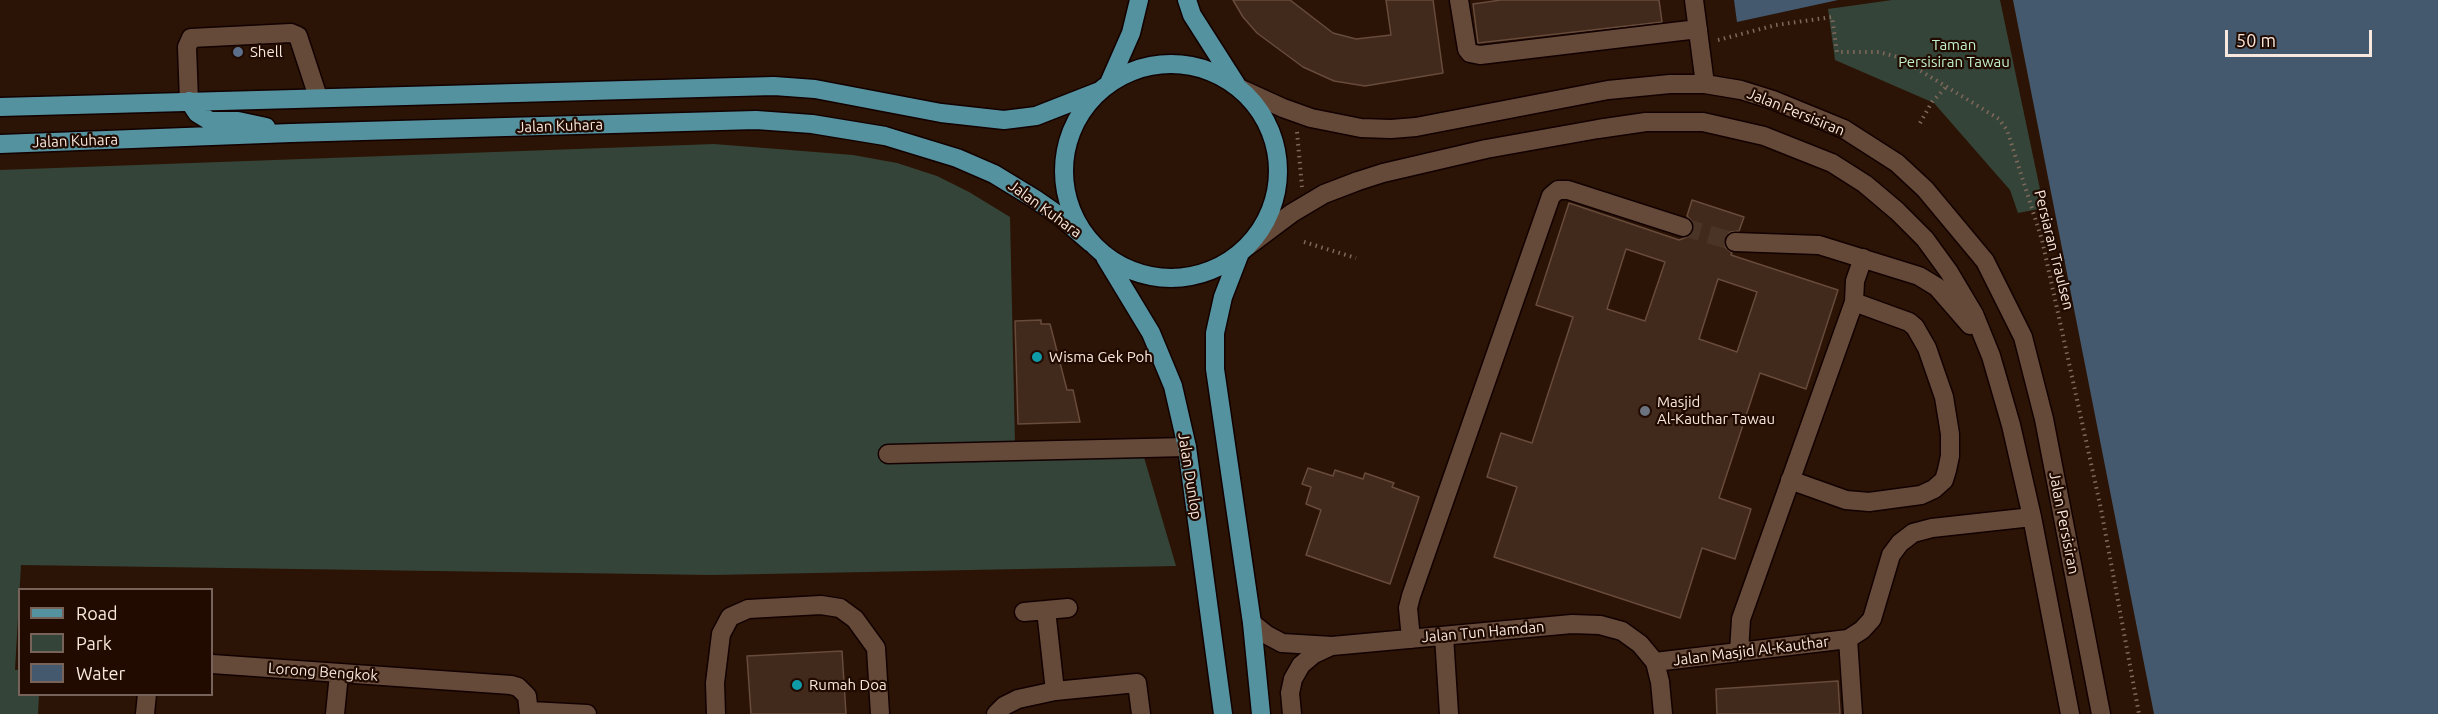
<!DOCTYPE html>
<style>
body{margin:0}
#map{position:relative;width:2438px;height:714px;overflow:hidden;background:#2b1405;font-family:Ubuntu,sans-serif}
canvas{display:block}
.legend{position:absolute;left:18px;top:588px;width:195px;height:108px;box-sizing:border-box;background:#210b00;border:2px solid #776359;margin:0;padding:8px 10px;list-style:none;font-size:18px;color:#f9e8de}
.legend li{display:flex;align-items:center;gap:12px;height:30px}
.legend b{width:30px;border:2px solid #776359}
.scale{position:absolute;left:2225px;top:30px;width:147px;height:27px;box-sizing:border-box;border:3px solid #f9e8de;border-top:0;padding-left:8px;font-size:18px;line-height:21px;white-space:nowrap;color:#f9e8de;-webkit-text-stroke:4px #210b00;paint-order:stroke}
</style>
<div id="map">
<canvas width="2438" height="714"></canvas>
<ul class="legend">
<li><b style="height:8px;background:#55929f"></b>Road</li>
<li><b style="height:16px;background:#354438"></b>Park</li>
<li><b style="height:16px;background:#44596e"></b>Water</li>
</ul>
<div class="scale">50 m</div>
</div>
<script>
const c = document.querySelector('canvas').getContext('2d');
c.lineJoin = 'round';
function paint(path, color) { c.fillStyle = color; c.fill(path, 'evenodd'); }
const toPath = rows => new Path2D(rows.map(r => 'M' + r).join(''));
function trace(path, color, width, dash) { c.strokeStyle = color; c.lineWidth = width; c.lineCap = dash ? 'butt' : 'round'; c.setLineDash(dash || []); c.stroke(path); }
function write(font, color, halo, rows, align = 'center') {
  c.font = font + ' Ubuntu,sans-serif'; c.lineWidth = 4.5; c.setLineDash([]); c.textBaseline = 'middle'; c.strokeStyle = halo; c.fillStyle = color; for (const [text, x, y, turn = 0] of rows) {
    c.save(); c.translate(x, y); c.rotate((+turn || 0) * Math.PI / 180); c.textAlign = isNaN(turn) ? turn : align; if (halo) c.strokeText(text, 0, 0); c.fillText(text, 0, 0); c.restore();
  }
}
const green = toPath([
 [1892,0,2000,0,2044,208,2018,213,2010,190,1934,103,1835,60,1828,9],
 [714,144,853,155,897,163,937,176,969,192,1010,217,1015,445,1143,454,1176,566,712,575,21,565,15,670,19,670,20,694,39,695,38,714,0,714,0,170]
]);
const water = toPath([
 [1734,0,1838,0,1737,22],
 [2013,0,2438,0,2438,714,2154,714]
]);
const building = toPath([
 [1233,0,1290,0,1333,33,1356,39,1391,35,1386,0,1433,0,1443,73,1365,86,1334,81,1303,67,1257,33,1243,17,1233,0],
 [1501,0,1659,0,1662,22,1478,43,1473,4,1501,0],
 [1692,200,1744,217,1739,231,1730,232,1725,237,1725,247,1732,253,1731,255,1838,290,1806,389,1760,373,1719,498,1751,509,1735,559,1702,548,1680,618,1494,557,1517,487,1487,477,1501,433,1532,443,1573,317,1536,305,1569,203,1679,240,1690,236,1693,231,1694,224,1687,216,1692,200],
 [1626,249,1665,262,1645,321,1607,309,1626,249],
 [1718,279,1757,292,1737,352,1699,339,1718,279],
 [1041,320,1041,324,1050,324,1067,390,1073,390,1080,422,1018,424,1015,321,1041,320],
 [1308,468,1333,476,1335,470,1363,479,1365,473,1394,483,1392,487,1419,497,1390,584,1306,555,1321,510,1306,504,1311,487,1302,484,1308,468],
 [842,651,846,714,751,714,747,656,842,651],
 [1838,681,1840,714,1717,714,1716,689,1838,681]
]);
const minorTunnel = toPath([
 [1683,227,1735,242]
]);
const path = toPath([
 [1718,40,1776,25,1832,17,1837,52,1879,52,1898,57,1999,119,2007,130,2042,240,2101,509,2139,714],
 [1920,123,1932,102,1946,87],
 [1297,132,1302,187],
 [1304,242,1356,258]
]);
const minor = toPath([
 [1459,0,1467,49,1470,53,1480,55,1698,29],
 [1694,0,1705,84],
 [1239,88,1283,108,1311,118,1361,128,1391,129,1416,127,1608,90,1670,84,1705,84,1741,90,1773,100,1844,129,1897,163,1925,189,1985,261,2023,337,2044,419,2101,714],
 [189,101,187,47,191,38,291,33,298,36,318,97],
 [1735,242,1819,245,1919,276,1937,287,1970,325],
 [1248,246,1292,213,1324,194,1358,181,1383,173,1486,149,1598,129,1646,122,1703,122,1764,136,1832,163,1865,184,1897,211,1925,239,1949,272,1974,314,1991,356,2011,425,2032,517,2070,714],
 [888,454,1187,447],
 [1790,480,1846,500,1869,502,1921,495,1934,489,1944,480,1947,470,1950,456,1950,434,1944,397,1927,348,1915,327,1909,322,1854,302],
 [1046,610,1055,691],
 [1024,612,1068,608],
 [1252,623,1267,635,1282,643,1332,646,1572,624,1600,625,1622,631,1640,644,1655,662,1660,682,1663,714],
 [1444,636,1449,714],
 [1411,639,1408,608,1411,596,1551,196,1558,190,1568,190,1683,227],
 [1848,639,1853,714],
 [1739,652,1741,619,1854,302,1855,281,1863,258],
 [1655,662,1848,639,1862,630,1872,619,1891,555,1900,543,1913,533,1932,528,2032,517],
 [212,664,511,685,518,687,527,696,529,714],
 [530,711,587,714],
 [145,714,147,694],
 [335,714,339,674],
 [716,714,715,683,721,634,730,617,748,609,821,605,840,608,855,619,876,648,880,714],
 [996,714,1004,706,1018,699,1055,691,1137,683,1141,714],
 [1292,714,1290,693,1293,679,1301,665,1314,654,1329,647]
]);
const major = toPath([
 [1187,0,1192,15,1236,84],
 '1064 171a107 107 0 1 1 214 0a107 107 0 1 1-214 0Z',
 [1109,83,1131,33,1139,0],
 [189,101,197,113,210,121,238,121,266,127],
 [0,107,774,86,815,89,941,113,1004,120,1036,116,1100,91],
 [0,144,291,133,756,120,812,124,885,136,957,158,994,174,1035,199,1061,217,1091,243],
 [1240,253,1223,297,1215,333,1215,369,1252,623,1261,714],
 [1105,257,1151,333,1173,386,1187,447,1223,714]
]);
const markers = [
 [238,52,6,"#5c6f8a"],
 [1037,357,6,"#0f9aa8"],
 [1645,411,6,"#6b7280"],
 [797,685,6,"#0f9aa8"]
];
const parkNames = [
 ["Taman",1954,45],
 ["Persisiran Tawau",1954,62]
];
const poiNames = [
 ["Shell",250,52],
 ["Wisma Gek Poh",1049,357],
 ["Masjid",1657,402],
 ["Al-Kauthar Tawau",1657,419],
 ["Rumah Doa",809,685]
];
const streetNames = [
 ["Jalan Persisiran",1796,112,22],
 ["Jalan Kuhara",560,126,-2],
 ["Jalan Kuhara",75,141,-2],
 ["Jalan Kuhara",1045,209,36],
 ["Persiaran Traulsen",2054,250,76],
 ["Jalan Dunlop",1190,476,81],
 ["Jalan Persisiran",2064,523,79],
 ["Jalan Tun Hamdan",1483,632,-5],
 ["Jalan Masjid Al-Kauthar",1751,651,-7],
 ["Lorong Bengkok",323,672,4]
];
paint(green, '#354438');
paint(water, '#44596e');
paint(building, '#41291b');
trace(building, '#674b3b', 1.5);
trace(minorTunnel, '#4a3426', 18, [18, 9]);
trace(minor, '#120100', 21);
trace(major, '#120100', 21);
trace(path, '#7e695c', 4, [1.5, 4.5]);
trace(minor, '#654a39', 18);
trace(major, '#55929f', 18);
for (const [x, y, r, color] of markers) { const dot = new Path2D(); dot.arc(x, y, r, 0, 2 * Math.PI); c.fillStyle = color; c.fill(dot); trace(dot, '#210b00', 2); }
write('15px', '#c0f1ca', '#210b00', parkNames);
write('15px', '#f9e8de', '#210b00', poiNames, 'left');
write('15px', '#f9e8de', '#210b00', streetNames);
</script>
